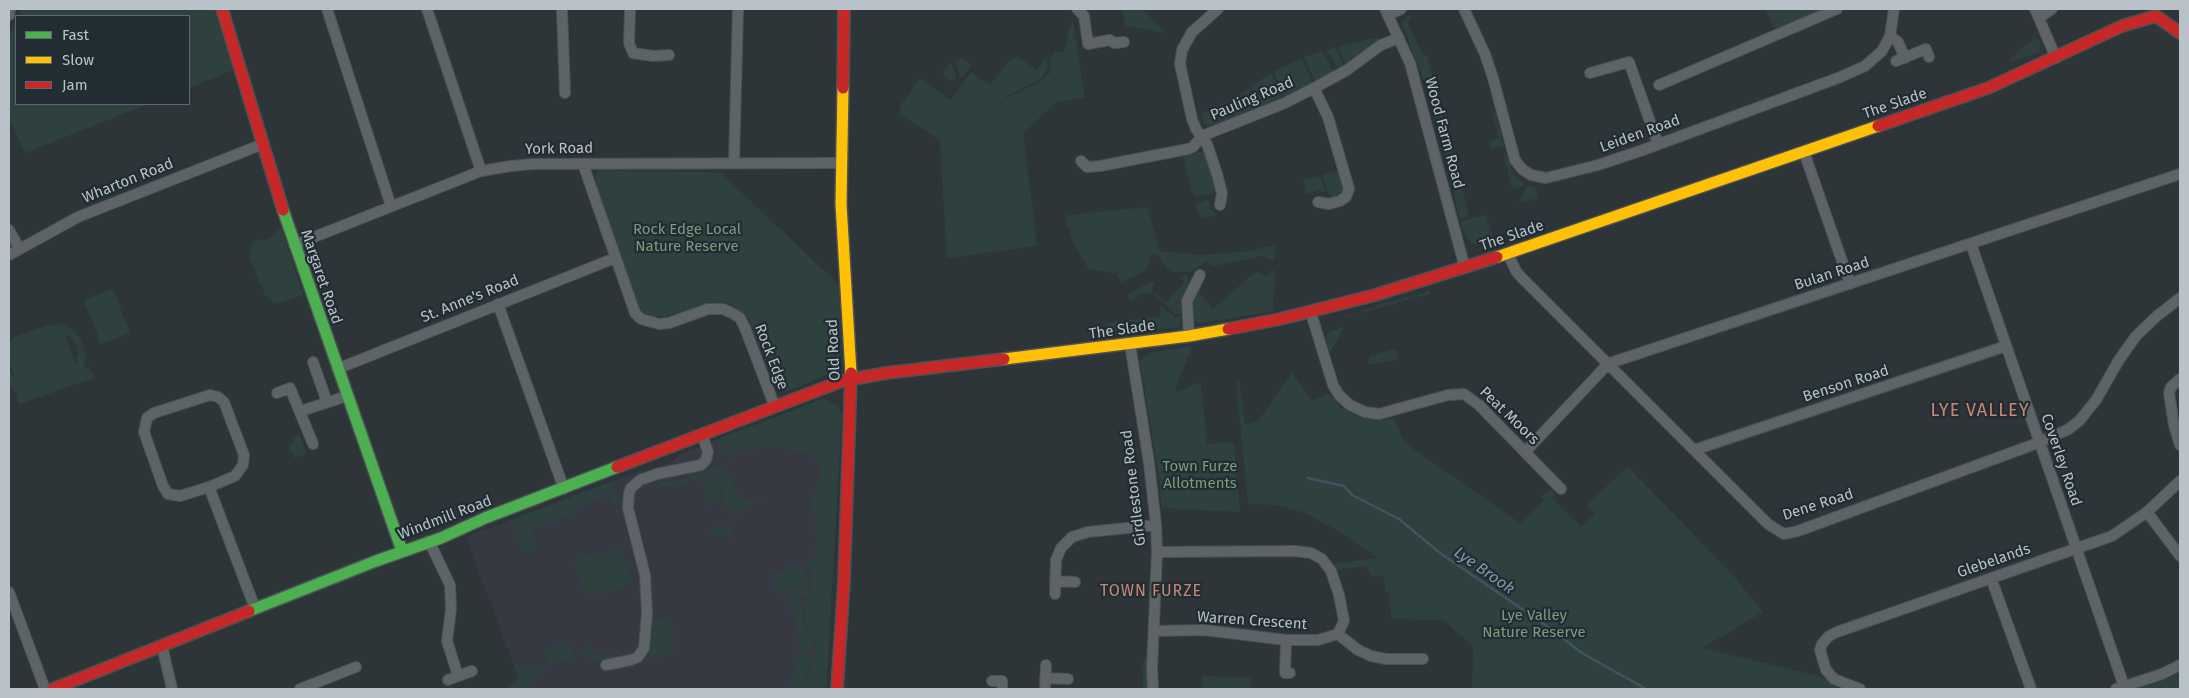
<!DOCTYPE html>
<style>
body{margin:0}
#map{position:relative;width:2189px;height:698px;overflow:hidden;background:#2e3539;font-family:"Fira Sans",sans-serif}
canvas{display:block}
.frame{position:absolute;inset:0;border:10px solid #b9c2c9;pointer-events:none}
.legend{position:absolute;left:15px;top:15px;width:175px;height:90px;box-sizing:border-box;background:#212c33;border:1px solid #5e686f;margin:0;padding:6px 9px;list-style:none;font-size:15px;color:#b9c2c9}
.legend li{display:flex;align-items:center;gap:10px;height:25px}
.legend b{width:25px;border:1px solid #5e686f}
</style>
<div id="map">
<canvas width="2189" height="698"></canvas>
<div class="frame"></div>
<ul class="legend">
<li><b style="height:6px;background:#4caf50"></b>Fast</li>
<li><b style="height:6px;background:#ffc107"></b>Slow</li>
<li><b style="height:6px;background:#c62828"></b>Jam</li>
</ul>
</div>
<script>
const c = document.querySelector('canvas').getContext('2d');
c.lineJoin = 'round';
function paint(path, color) { c.fillStyle = color; c.fill(path, 'evenodd'); }
const toPath = rows => new Path2D(rows.map(r => 'M' + r).join(''));
function trace(path, color, width, dash) { c.strokeStyle = color; c.lineWidth = width; c.lineCap = dash ? 'butt' : 'round'; c.setLineDash(dash || []); c.stroke(path); }
function write(font, color, halo, rows, align = 'center') {
  c.font = font + ' "Fira Sans",sans-serif'; c.lineWidth = 4.5; c.setLineDash([]); c.textBaseline = 'middle'; c.strokeStyle = halo; c.fillStyle = color; for (const [text, x, y, turn = 0] of rows) {
    c.save(); c.translate(x, y); c.rotate((+turn || 0) * Math.PI / 180); c.textAlign = isNaN(turn) ? turn : align; if (halo) c.strokeText(text, 0, 0); c.fillText(text, 0, 0); c.restore();
  }
}
const medical = toPath([
 [823,399,830,401,839,408,842,414,826,689,505,689,519,678,466,537,642,470,649,470,671,462,681,454]
]);
const green = toPath([
 [22,9,214,9,233,70,189,88,189,16,18,16],
 [1122,9,1142,9,1166,33,1125,26],
 [1765,9,1831,9,1776,30],
 [1409,14,1411,19,1407,21,1412,33,1424,56,1427,55,1469,216,1460,219,1428,91,1403,26,1404,19],
 [16,21,16,104,148,104,25,153,9,117,9,37],
 [1073,21,1085,98,1056,102,1023,134,1037,246,947,258,940,142,935,136,899,114,900,106,920,78,950,100,971,72,990,85,1010,60,1017,56,1036,70,1047,57,1048,68,1041,79,1005,97,1007,98,1038,83,1050,73,1051,58,1056,51,1058,53,1064,51,1068,40,1067,33],
 [1379,37,1380,41,1346,65,1338,47],
 [2033,39,2037,39,2041,43,2039,52,2009,63,2012,57],
 [1336,47,1344,66,1339,69,1326,50],
 [1322,51,1334,72,1316,82,1304,57],
 [963,58,972,66,961,78,954,60],
 [1301,58,1313,83,1285,98,1274,72],
 [951,62,957,78,952,82,942,74],
 [1271,73,1283,99,1261,108,1251,86],
 [1249,88,1258,109,1235,118,1229,101],
 [1226,102,1233,118,1211,125,1204,124,1202,114],
 [1495,112,1504,147,1491,148,1489,141,1499,138,1492,113],
 [1200,152,1206,152,1217,189,1214,193,1194,197,1183,157],
 [1506,154,1514,175,1525,184,1523,186,1512,189,1504,155],
 [1341,170,1345,193,1333,199,1328,192,1323,175],
 [602,171,712,172,722,174,839,285,841,353,839,367,835,372,788,391,781,391,776,385,750,323,745,315,731,305,713,302,667,316,651,316,644,314,639,308,596,183,597,172],
 [1320,176,1325,193,1319,190,1306,194,1303,180],
 [1528,185,1536,188,1538,198,1518,203],
 [1208,200,1210,209,1217,215,1203,218,1198,213,1195,204],
 [1147,207,1160,251,1202,255,1249,251,1275,245,1274,261,1262,256,1214,266,1206,262,1189,272,1172,272,1167,269,1159,256,1155,254,1150,256,1149,264,1144,272,1121,282,1116,274,1088,268,1073,241,1065,218,1068,215],
 [1486,215,1496,247,1493,248,1471,243,1464,233,1460,221],
 [281,228,303,295,280,303,275,303,265,295,249,256,253,241,268,239],
 [1272,270,1275,271,1273,311,1201,323,1195,321,1191,313,1192,303,1199,292,1213,309,1255,272,1267,276],
 [1187,275,1189,285,1182,299,1181,313,1176,314,1155,295,1155,292,1166,302,1185,282,1180,277],
 [1152,281,1155,285,1152,288,1153,293,1136,295,1137,300,1129,301,1129,294],
 [113,289,130,333,101,344,84,300],
 [1430,290,1429,294,1347,317,1347,315,1361,313,1361,310,1374,308,1375,306,1410,296,1411,298],
 [1160,305,1175,317,1181,317,1179,327,1109,336,1106,323,1161,316],
 [60,324,72,329,81,338,86,357,83,369,90,367,94,378,19,404,15,394,18,393,9,386,9,371,16,381,9,360,9,342,17,336,47,325],
 [65,334,75,342,78,349,76,366],
 [1344,327,1330,352,1326,341,1327,334,1331,331],
 [1192,346,1174,393,1201,382,1207,444,1234,442,1240,512,1162,508,1160,482,1140,361,1149,353],
 [1396,349,1398,359,1376,364,1368,363,1370,356],
 [1292,373,1312,400,1329,393,1340,407,1361,418,1381,420,1394,419,1405,443,1520,523,1544,500,1541,497,1550,489,1556,494,1552,498,1581,527,1595,514,1586,505,1628,467,1732,574,1763,612,1702,648,1819,676,1845,689,1472,689,1473,647,1444,620,1391,619,1389,593,1386,592,1383,576,1372,577,1366,566,1334,570,1332,564,1377,558,1345,535,1306,513,1275,505,1248,504,1236,381,1239,380,1245,425,1258,421],
 [823,399,830,401,839,408,842,414,826,689,803,689,805,681,816,657,817,646,806,620,805,612,812,586,811,573,807,566,814,555,816,544,813,503,814,491,818,484,821,467,818,461,809,455,778,447,734,451,734,461,718,449,717,444,722,437],
 [300,435,306,454,294,458,289,445,293,443,291,438],
 [715,466,724,471,744,500,762,498,762,501,748,505,734,517,730,508,723,503,724,495,720,480,709,471,709,469],
 [705,472,719,485,722,497,716,503,704,505,706,498,702,482,693,479,682,485,670,487,666,485,658,488,658,482,660,481,671,482],
 [612,481,620,505,615,504,610,494,574,508,577,517,575,518,573,514,549,523,548,520,530,527,537,548,523,553,517,530,512,532,509,521],
 [725,524,730,527,732,537,710,535,709,533,714,526,721,528],
 [620,547,633,583,625,584,624,587,606,593,604,590,593,594,592,591,586,594,573,561,598,551,600,555],
 [794,565,797,569,802,566,807,574,808,581,794,586,783,595,773,585,775,574],
 [804,583,809,586,807,595,796,599,791,606,789,605,785,598,795,591,797,591],
 [800,601,805,602,802,618,813,645,811,653,799,652,797,624,790,612,796,603],
 [651,619,662,619,667,622,672,627,674,633,673,650,661,659,648,655],
 [558,642,560,644,564,643,564,648,566,646,570,646,574,653,574,657,548,665,532,679,526,689,505,689,519,678,513,662,518,663,518,669,534,670,534,664,546,664,545,648,557,648],
 [591,646,591,653,628,656,608,661,588,660,585,658,583,651],
 [799,654,811,656,812,658,800,689,787,689,794,675],
 [1148,657,1147,689,1143,689,1142,665,1145,658],
 [2180,671,2180,689,2136,689,2169,678],
 [1203,676,1251,678,1250,689,1202,689]
]);
const stream = toPath([
 [1308,478,1344,486,1352,495,1399,519,1440,553,1544,624,1582,653,1646,689]
]);
const street = toPath([
 [327,9,391,206],
 [427,9,481,171],
 [562,9,565,93],
 [630,9,629,43,633,53,653,56,669,55],
 [1077,9,1084,16,1088,44,1110,40,1114,43,1124,42],
 [1218,9,1192,32,1182,50,1180,64,1192,119,1196,129,1207,144,1217,174,1222,193,1220,205],
 [1385,9,1410,63,1465,268],
 [1464,9,1485,54,1493,78,1515,160,1522,169,1531,175,1546,178,1598,165,1643,150,1838,78,1865,66,1882,51,1890,36,1894,9],
 [2035,9,2056,58],
 [9,15,10,9],
 [1388,15,1401,9],
 [2039,18,2052,9],
 [1890,36,1898,42,1905,58],
 [1896,61,1926,49,1929,57],
 [1590,73,1629,62,1658,144],
 [1659,85,1837,9],
 [1314,88,1328,117,1349,189,1346,197,1340,201,1329,204,1318,202],
 [1804,152,1850,284],
 [1081,161,1087,167,1100,166,1188,149,1193,147,1202,136,1285,103,1316,87,1347,70,1381,45,1399,38],
 [734,163,738,9],
 [583,164,635,313,641,319,659,324,669,323,708,309,723,309,732,313,740,318,745,328,775,407],
 [9,230,19,248],
 [1971,244,2124,686],
 [294,245,481,171,511,166,532,164,840,163],
 [1508,254,1516,271,1521,277,1768,524,1784,534,1798,531,2035,444,2069,429,2080,420,2096,400,2119,360,2136,336,2157,316,2180,298],
 [9,255,78,217,263,144],
 [498,304,564,489],
 [1311,313,1333,385,1339,395,1350,405,1365,412,1379,414,1448,395,1464,394,1479,405,1561,489],
 [1189,336,1187,301,1200,275],
 [1130,344,1149,463,1156,525,1157,552,1152,669,1153,689],
 [313,362,327,402],
 [337,369,615,258],
 [2180,379,2171,387,2169,393,2174,425,2180,445],
 [277,393,290,388,313,444],
 [210,395,218,397,224,402,244,455,243,465,235,476,209,487,180,496,168,494,163,486,144,432,147,418,154,413,210,395],
 [301,411,347,396],
 [1694,450,2006,346],
 [1525,452,1608,364,1613,362,2180,174],
 [209,487,255,608],
 [2147,512,2180,556],
 [429,541,450,585,451,609,447,641,458,676,448,680],
 [1991,578,2031,689],
 [1055,581,1075,582],
 [9,592,45,689],
 [1055,594,1056,560,1061,548,1072,537,1088,532,1156,525],
 [1155,631,1204,630,1286,640,1318,640,1338,634,1344,621,1339,595,1331,571,1322,559,1311,553,1295,551,1157,552],
 [1338,634,1358,650,1371,656,1386,659,1423,659],
 [1286,640,1285,673,1290,673],
 [162,646,172,689],
 [606,665,631,660,638,657,644,648,647,613,645,575,628,508,629,493,631,488,640,480,657,474,701,465,706,460,708,452,702,435],
 [458,676,472,671],
 [1045,678,1068,679],
 [992,681,1002,681,1002,689],
 [300,689,356,667],
 [1045,689,1046,665],
 [1860,689,1834,679,1826,670,1820,650,1822,644,1829,636,1837,632,2112,536,2147,512,2180,481],
 [2116,689,2162,674,2180,665]
]);
const fast = toPath([
 [283,210,402,551],
 [249,611,376,561,441,538,485,518,617,467]
]);
const slow = toPath([
 [843,88,841,204,851,373],
 [1497,257,1878,126],
 [1004,359,1189,336,1228,329]
]);
const jam = toPath([
 [222,9,283,210],
 [2156,16,2180,33],
 [843,88,844,9],
 [1878,126,1988,88,2122,26,2156,16],
 [1228,329,1280,319,1375,295,1497,257],
 [617,467,842,381,886,373,1004,359],
 [53,689,249,611],
 [837,689,844,582,851,373]
]);
const streetNames = [
 ["Pauling Road",1252,99,-23],
 ["The Slade",1895,104,-19],
 ["Wood Farm Road",1444,133,75],
 ["Leiden Road",1640,134,-20],
 ["York Road",559,149,-1],
 ["Wharton Road",128,181,-22],
 ["The Slade",1512,236,-19],
 ["Bulan Road",1832,274,-18],
 ["Margaret Road",321,277,71],
 ["St. Anne's Road",470,299,-22],
 ["The Slade",1122,330,-8],
 ["Old Road",834,350,-93],
 ["Rock Edge",771,357,69],
 ["Benson Road",1846,384,-18],
 ["Peat Moors",1509,416,44],
 ["Coverley Road",2061,460,71],
 ["Girdlestone Road",1134,488,-97],
 ["Dene Road",1818,505,-18],
 ["Windmill Road",445,518,-21],
 ["Glebelands",1994,561,-19],
 ["Warren Crescent",1252,621,4]
];
const parkNames = [
 ["Rock Edge Local",687,230],
 ["Nature Reserve",687,247],
 ["Town Furze",1200,467],
 ["Allotments",1200,484],
 ["Lye Valley",1534,616],
 ["Nature Reserve",1534,633]
];
const waterNames = [
 ["Lye Brook",1484,571,35]
];
const neighbourhoodNames = [
 ["TOWN FURZE",1151,592]
];
const quarterNames = [
 ["LYE VALLEY",1980,411]
];
paint(medical, '#363842');
paint(green, '#2e413e');
trace(stream, '#3f5461', 2.5);
trace(street, '#4c5154', 12);
trace(fast, '#4c5154', 14);
trace(slow, '#4c5154', 14);
trace(jam, '#4c5154', 14);
trace(street, '#5e6367', 10);
trace(fast, '#4caf50', 11);
trace(slow, '#ffc107', 11);
trace(jam, '#c62828', 11);
write('15px', '#b9c2c9', '#212c33', streetNames);
write('15px', '#7a9c7b', '#212c33', parkNames);
write('italic 16px', '#7e97a8', '#212c33', waterNames);
c.letterSpacing = '1px';
write('16px', '#c98874', '#212c33', neighbourhoodNames);
c.letterSpacing = '0px';
c.letterSpacing = '1px';
write('18px', '#c98874', '#212c33', quarterNames);
c.letterSpacing = '0px';
</script>
